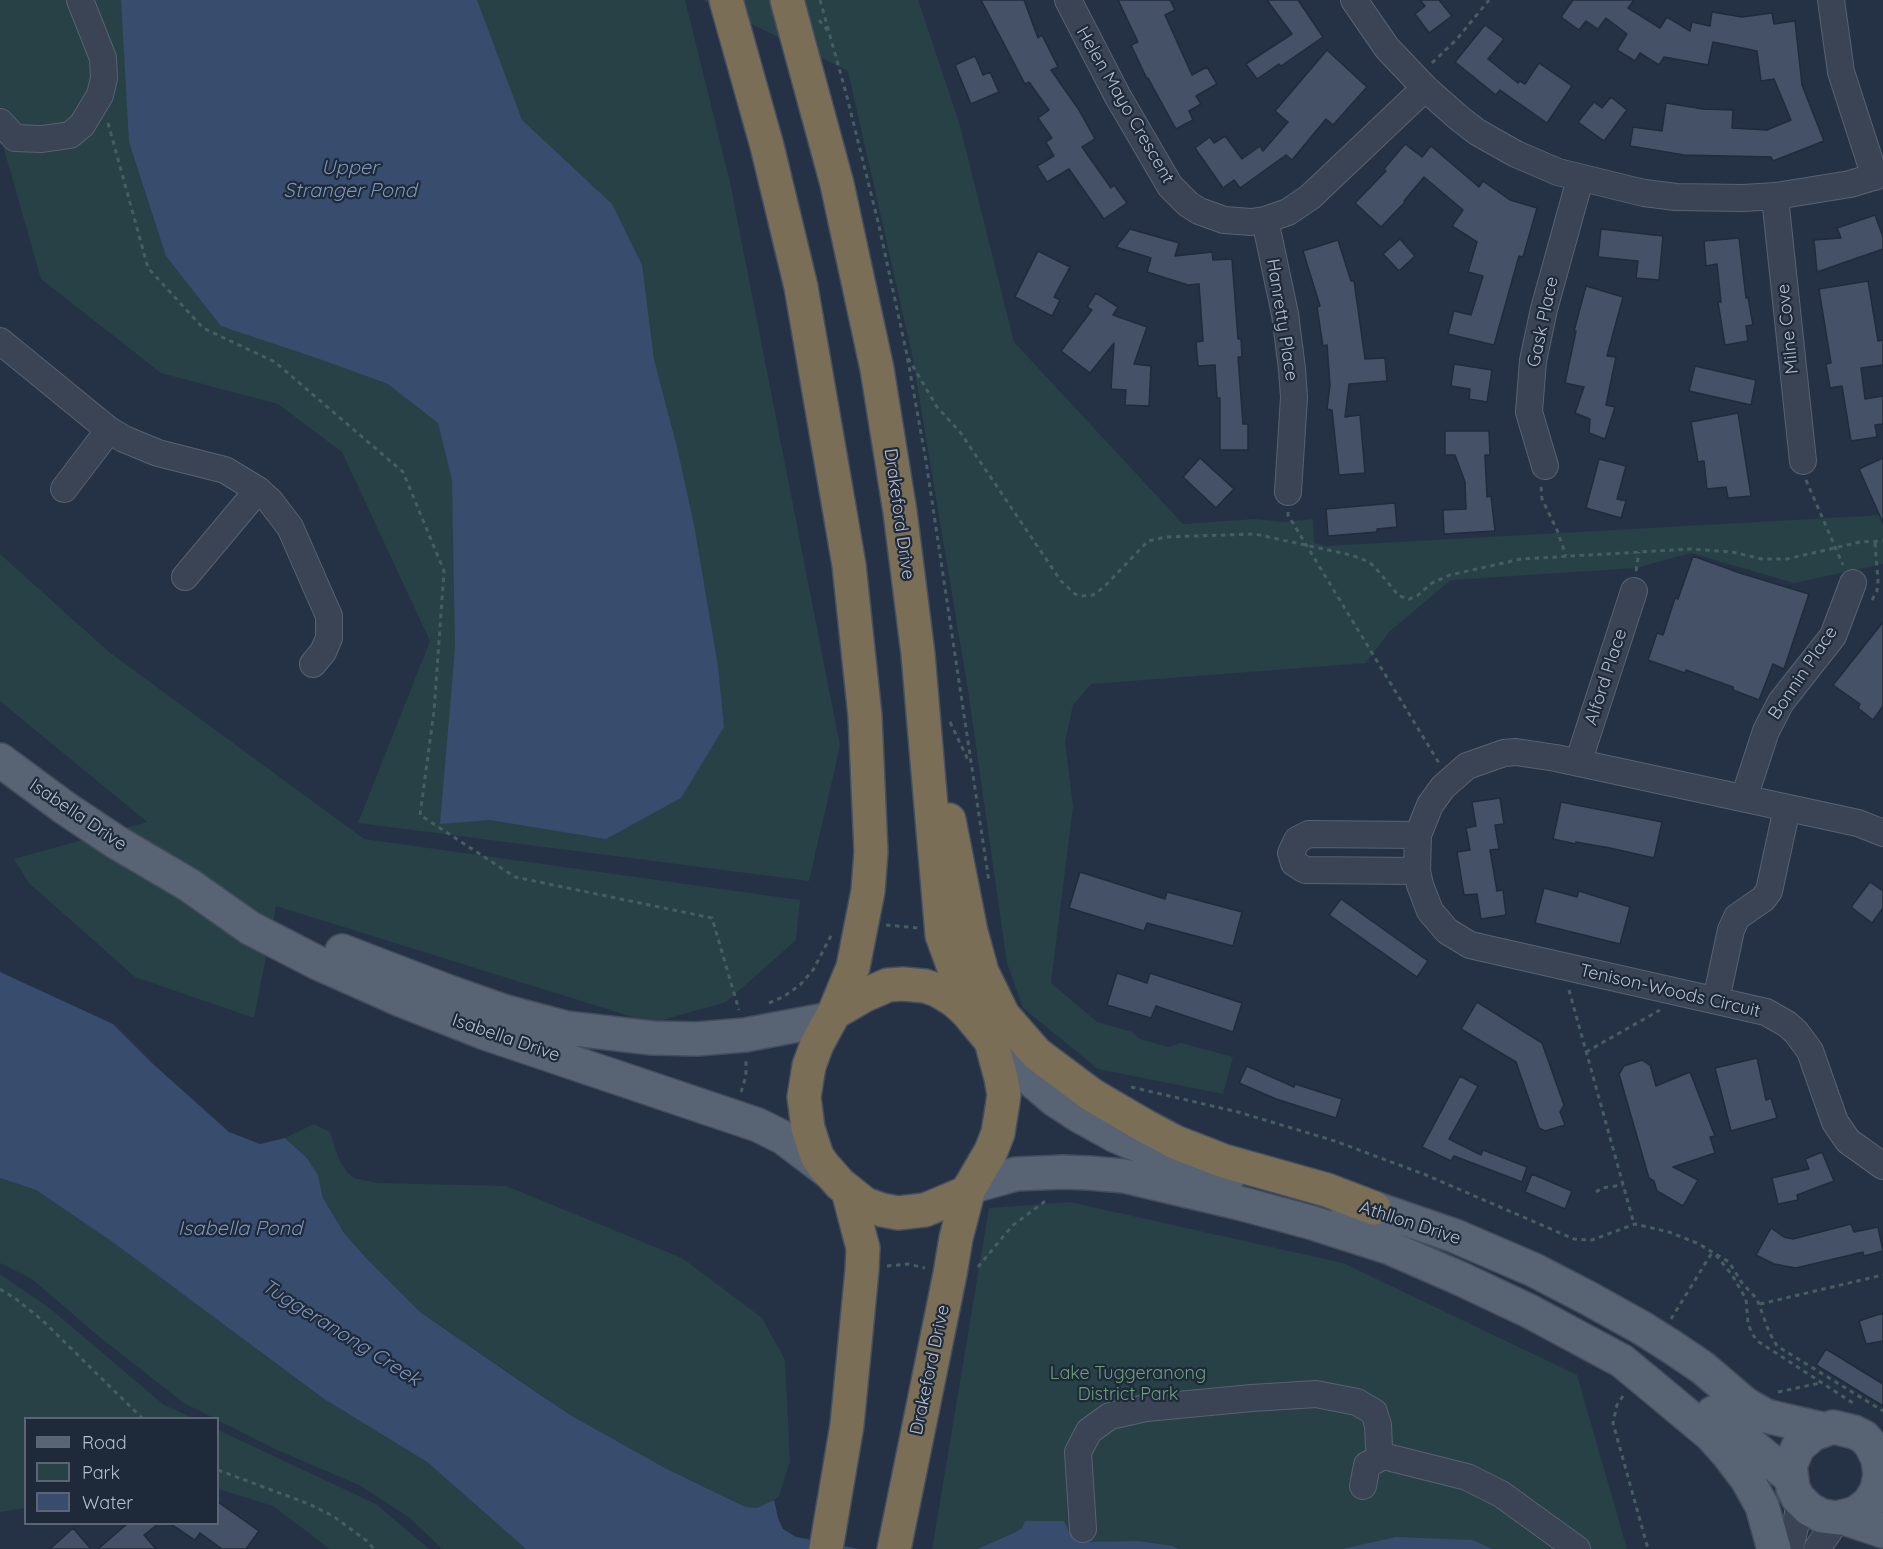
<!DOCTYPE html>
<style>
body{margin:0}
#map{position:relative;width:1883px;height:1549px;overflow:hidden;background:#253245;font-family:Quicksand,sans-serif}
canvas{display:block}
.legend{position:absolute;left:24px;top:1417px;width:195px;height:108px;box-sizing:border-box;background:#1e293a;border:2px solid #5b6575;margin:0;padding:8px 10px;list-style:none;font-size:18px;color:#b7bfce}
.legend li{display:flex;align-items:center;gap:12px;height:30px}
.legend b{width:30px;border:2px solid #5b6575}
</style>
<div id="map">
<canvas width="1883" height="1549"></canvas>
<ul class="legend">
<li><b style="height:8px;background:#586374"></b>Road</li>
<li><b style="height:16px;background:#274146"></b>Park</li>
<li><b style="height:16px;background:#384c6d"></b>Water</li>
</ul>
</div>
<script>
const c = document.querySelector('canvas').getContext('2d');
c.lineJoin = 'round';
function paint(path, color) { c.fillStyle = color; c.fill(path, 'evenodd'); }
const toPath = rows => new Path2D(rows.map(r => 'M' + r).join(''));
function trace(path, color, width, dash) { c.strokeStyle = color; c.lineWidth = width; c.lineCap = dash ? 'butt' : 'round'; c.setLineDash(dash || []); c.stroke(path); }
function write(font, color, halo, rows, align = 'center') {
  c.font = font + ' Quicksand,sans-serif'; c.lineWidth = 4.5; c.setLineDash([]); c.textBaseline = 'middle'; c.strokeStyle = halo; c.fillStyle = color; for (const [text, x, y, turn = 0] of rows) {
    c.save(); c.translate(x, y); c.rotate((+turn || 0) * Math.PI / 180); c.textAlign = isNaN(turn) ? turn : align; if (halo) c.strokeText(text, 0, 0); c.fillText(text, 0, 0); c.restore();
  }
}
const green = toPath([
 [0,0,685,0,730,182,840,746,809,881,358,823,430,641,342,452,278,404,161,373,41,279,0,135],
 [702,0,918,0,960,126,1014,342,1183,524,1255,519,1283,522,1313,519,1314,543,1326,546,1883,515,1883,564,1794,583,1691,553,1636,568,1451,580,1389,632,1366,663,1091,684,1073,705,1065,742,1073,807,1051,983,1097,1022,1132,1032,1140,1039,1168,1047,1181,1043,1233,1057,1223,1094,1098,1069,1023,1008,1007,963,968,690,912,354,848,71],
 [0,554,109,652,364,839,800,900,796,940,726,1002,652,1023,276,906,254,1018,135,977,29,883,14,859,147,822,0,701],
 [314,1124,330,1132,338,1157,346,1171,354,1178,377,1183,506,1186,682,1258,762,1318,785,1360,790,1461,779,1496,774,1500,757,1508,746,1507,665,1468,572,1416,420,1312,368,1260,344,1233,323,1198,318,1175,307,1158,285,1138],
 [0,1178,36,1190,114,1243,324,1399,427,1462,526,1549,442,1549,410,1518,359,1485,277,1450,184,1403,97,1335,32,1279,0,1263],
 [1070,1202,1343,1263,1577,1375,1627,1549,932,1549,989,1208],
 [0,1274,52,1310,164,1405,193,1418,26,1418,25,1508,0,1512],
 [218,1430,376,1504,429,1549,330,1549,273,1506,218,1489]
]);
const water = toPath([
 [121,0,477,0,522,120,612,204,642,265,654,360,677,447,694,525,718,666,724,727,681,798,606,839,490,820,440,824,455,648,452,480,438,423,388,384,328,362,221,326,166,256,129,142],
 [0,972,113,1024,153,1064,229,1132,260,1144,285,1138,307,1158,318,1175,323,1198,344,1233,368,1260,420,1312,536,1392,572,1416,665,1468,733,1501,746,1507,757,1508,774,1500,778,1518,783,1529,796,1537,859,1549,526,1549,427,1462,324,1399,114,1243,36,1190,0,1178],
 [1025,1521,1064,1521,1069,1532,1077,1540,1086,1542,1139,1541,1172,1546,1179,1549,978,1549,1016,1532,1022,1528],
 [1396,1537,1473,1540,1492,1549,1342,1549]
]);
const building = toPath([
 [981,0,1024,0,1038,38,1042,35,1058,67,1051,70,1079,110,1095,139,1082,147,1111,188,1114,185,1127,203,1104,219,1069,169,1047,182,1037,166,1054,156,1046,142,1052,138,1038,118,1049,110,1029,82,1025,84,981,0],
 [1118,0,1170,0,1175,10,1165,15,1192,75,1207,67,1217,84,1196,96,1201,104,1189,111,1193,120,1176,129,1148,78,1147,79,1131,45,1138,42,1118,0],
 [1267,0,1298,0,1323,37,1281,66,1279,64,1257,79,1246,64,1292,34,1267,0],
 [1420,0,1439,0,1452,16,1429,33,1415,14,1425,6,1420,0],
 [1573,0,1634,0,1628,8,1660,28,1667,17,1690,31,1692,22,1710,26,1712,12,1742,17,1772,13,1774,24,1795,21,1802,85,1824,141,1773,161,1771,157,1684,155,1630,146,1633,127,1662,131,1666,103,1703,109,1733,110,1732,128,1767,130,1791,120,1774,79,1761,81,1757,51,1713,42,1708,65,1664,57,1659,65,1640,53,1635,61,1617,50,1627,34,1606,18,1598,29,1586,21,1579,30,1561,17,1573,0],
 [1485,25,1504,39,1488,59,1518,83,1520,81,1525,84,1539,63,1572,86,1547,123,1500,90,1496,95,1455,62,1485,25],
 [1327,50,1367,87,1333,125,1326,119,1292,160,1286,155,1240,188,1234,180,1223,188,1195,148,1210,137,1214,143,1225,136,1242,159,1260,146,1263,151,1288,122,1275,111,1327,50],
 [975,56,983,75,990,72,999,92,971,104,955,65,975,56],
 [1611,97,1627,110,1604,141,1578,122,1594,102,1602,108,1611,97],
 [1405,144,1422,157,1431,146,1479,187,1483,181,1510,200,1537,208,1523,257,1519,256,1494,345,1448,334,1454,311,1471,315,1483,276,1468,272,1477,242,1452,226,1463,210,1424,177,1404,201,1405,202,1381,227,1355,203,1386,171,1384,169,1405,144],
 [1875,215,1883,237,1883,249,1817,272,1814,240,1841,238,1837,228,1875,215],
 [1130,229,1179,243,1175,256,1212,252,1213,260,1232,259,1238,339,1241,339,1242,357,1238,357,1243,424,1248,424,1248,450,1220,450,1220,398,1217,398,1215,365,1198,366,1196,342,1203,341,1199,284,1188,285,1147,272,1151,258,1116,247,1130,229],
 [1601,229,1663,236,1659,280,1636,278,1638,261,1598,257,1601,229],
 [1739,238,1746,298,1748,297,1753,325,1746,326,1748,341,1725,345,1718,302,1721,302,1717,264,1706,266,1704,241,1739,238],
 [1400,239,1415,256,1399,271,1383,254,1400,239],
 [1338,240,1351,281,1354,281,1365,359,1385,358,1387,381,1349,384,1345,417,1360,415,1365,473,1339,475,1332,410,1327,409,1330,385,1327,345,1323,346,1317,307,1320,306,1303,251,1338,240],
 [1038,251,1070,267,1054,297,1060,300,1052,316,1015,297,1038,251],
 [1868,281,1878,341,1883,340,1883,365,1861,368,1865,399,1883,396,1883,424,1875,425,1877,437,1851,441,1842,386,1830,388,1826,364,1831,363,1819,289,1868,281],
 [1586,286,1623,297,1607,356,1616,357,1606,405,1615,407,1605,439,1589,433,1590,419,1575,413,1584,387,1565,383,1576,331,1574,331,1586,286],
 [1096,293,1118,307,1113,315,1147,327,1134,364,1151,366,1149,406,1125,405,1126,390,1111,389,1114,343,1090,373,1061,351,1092,310,1087,307,1096,293],
 [1454,364,1492,370,1487,402,1469,399,1470,389,1451,386,1454,364],
 [1695,366,1756,380,1751,405,1689,391,1695,366],
 [1738,413,1751,496,1728,498,1726,487,1707,489,1704,461,1698,462,1691,422,1738,413],
 [1445,431,1489,431,1490,455,1485,455,1487,497,1491,496,1495,531,1444,534,1443,510,1466,509,1465,482,1455,455,1445,455,1445,431],
 [1200,458,1234,489,1216,508,1183,477,1200,458],
 [1883,458,1883,523,1859,469,1883,458],
 [1599,459,1626,466,1617,499,1626,501,1621,518,1586,508,1599,459],
 [1395,503,1397,527,1377,529,1377,532,1328,536,1326,509,1395,503],
 [1693,556,1740,573,1809,594,1784,669,1773,664,1759,700,1733,690,1733,687,1686,670,1685,673,1648,660,1657,633,1663,635,1675,598,1678,599,1693,556],
 [1883,622,1883,706,1873,720,1858,708,1860,704,1833,685,1883,622],
 [1500,798,1504,824,1495,825,1499,849,1490,850,1497,891,1503,890,1506,915,1481,919,1477,894,1464,895,1457,852,1470,850,1466,828,1476,826,1472,802,1500,798],
 [1561,802,1662,822,1654,858,1610,848,1576,842,1576,844,1553,839,1561,802],
 [1080,872,1165,899,1167,892,1242,912,1233,946,1147,923,1144,931,1069,908,1080,872],
 [1870,882,1883,891,1883,908,1872,923,1851,907,1870,882],
 [1544,888,1577,897,1579,891,1630,907,1620,944,1535,923,1544,888],
 [1341,899,1428,961,1417,977,1329,915,1341,899],
 [1117,973,1147,983,1150,973,1242,1003,1233,1032,1156,1006,1151,1018,1107,1005,1117,973],
 [1477,1002,1542,1043,1564,1105,1560,1112,1565,1125,1545,1131,1539,1128,1516,1062,1461,1029,1477,1002],
 [1757,1058,1766,1100,1771,1098,1777,1118,1731,1131,1715,1068,1757,1058],
 [1642,1060,1650,1065,1656,1086,1690,1072,1715,1136,1710,1137,1715,1153,1673,1167,1698,1180,1683,1206,1657,1191,1654,1181,1649,1178,1619,1074,1624,1066,1642,1060],
 [1247,1066,1294,1087,1295,1084,1342,1099,1336,1118,1276,1099,1239,1083,1247,1066],
 [1460,1076,1478,1086,1449,1139,1481,1155,1483,1150,1527,1167,1522,1182,1454,1156,1451,1161,1422,1147,1460,1076],
 [1822,1152,1834,1181,1797,1195,1798,1200,1778,1204,1772,1178,1809,1169,1805,1159,1822,1152],
 [1532,1174,1572,1191,1565,1209,1525,1192,1532,1174],
 [1851,1224,1854,1232,1878,1227,1883,1251,1864,1256,1863,1252,1796,1268,1774,1264,1756,1255,1771,1228,1784,1237,1793,1239,1851,1224],
 [1883,1313,1883,1341,1866,1344,1859,1321,1883,1313],
 [1826,1349,1883,1384,1883,1406,1816,1365,1826,1349],
 [218,1502,259,1531,246,1549,222,1549,200,1533,195,1540,171,1524,218,1524,218,1502],
 [127,1524,158,1524,144,1535,156,1549,98,1549,127,1524],
 [73,1528,91,1549,50,1549,73,1528]
]);
const path = toPath([
 [820,0,846,93,879,226,907,355,926,461,989,882],
 [819,20,828,31],
 [1432,63,1457,39,1489,0],
 [108,123,148,268,203,328,275,362,403,472,444,571,434,711,420,815,515,877,712,918,739,1010],
 [908,358,937,407,960,432,1061,581,1075,594,1081,596,1093,595,1104,587,1148,541,1166,537,1255,534,1351,555,1367,561,1374,566,1399,596,1409,599,1417,596,1432,583,1450,575,1521,559,1691,549,1732,552,1762,559,1787,559,1860,542,1883,541],
 [1806,480,1843,565],
 [1541,487,1542,499,1557,530,1566,556],
 [1288,512,1288,515,1439,763],
 [1636,571,1639,552],
 [1872,600,1877,591,1878,581,1875,542],
 [950,722,969,762],
 [886,925,918,928],
 [1569,990,1634,1224],
 [769,1003,783,997,800,985,813,970,833,932],
 [1586,1052,1660,1010],
 [1131,1087,1238,1112,1335,1141,1426,1175,1574,1239,1592,1240,1635,1224,1669,1232,1697,1243,1729,1262,1742,1283,1757,1299,1769,1332,1777,1346,1883,1411],
 [741,1092,746,1076,746,1060],
 [1596,1192,1602,1188,1623,1185],
 [1716,1255,1732,1275,1746,1299,1748,1323,1752,1334,1759,1342,1856,1405],
 [887,1266,908,1264,925,1268],
 [978,1267,1012,1226,1048,1199],
 [0,1289,16,1299,42,1320,142,1418],
 [1760,1304,1883,1275],
 [1671,1319,1713,1251],
 [1778,1392,1820,1383],
 [1623,1396,1617,1405,1613,1423,1648,1549],
 [218,1470,309,1504,333,1516,367,1541,374,1549]
]);
const minor = toPath([
 [1068,0,1117,95,1170,186,1188,204,1199,211,1224,220,1251,222,1265,220,1288,212,1310,197,1425,88],
 [1354,0,1387,48,1425,88,1459,118,1477,132,1516,154,1558,172,1644,193,1676,197,1743,198,1776,196,1850,184,1883,174],
 [1831,0,1841,72,1875,177],
 [0,122,15,138,42,139,70,135,82,125,100,95,104,78,103,58,80,0],
 [1776,196,1776,207,1803,461],
 [1265,220,1285,314,1292,369,1294,397,1288,492],
 [0,341,109,430,124,439,158,453,225,470,258,490,270,501,290,527,329,616,329,638,323,652,313,664],
 [1545,466,1529,412,1533,361,1544,309,1580,179],
 [64,489,109,430],
 [185,577,258,490],
 [1578,763,1634,591],
 [1744,798,1766,731,1781,702,1833,636,1853,583],
 [1883,833,1858,823,1556,758,1516,752,1504,753,1467,766,1443,787,1430,805,1418,835,1417,871,1420,885,1430,911,1447,931,1470,945,1766,1012,1787,1024,1796,1032,1810,1051,1835,1122,1848,1141,1883,1166],
 [1417,871,1305,870,1294,863,1291,853,1297,840,1309,834,1418,835],
 [1716,1000,1731,930,1737,917,1763,899,1769,891,1787,808],
 [1363,1486,1367,1465,1383,1456],
 [1083,1529,1078,1452,1089,1431,1110,1416,1146,1408,1252,1398,1316,1394,1357,1402,1374,1412,1378,1425,1379,1447,1383,1456,1467,1477,1501,1494,1577,1549],
 [1790,1549,1798,1514,1798,1498],
 [1817,1549,1838,1518]
]);
const major = toPath([
 [0,760,65,808,116,842,189,885,250,928,318,963,401,1000,485,1033,758,1125,784,1138,830,1173],
 [342,951,449,992,506,1012,566,1028,652,1038,697,1039,745,1035,830,1019],
 [991,1041,1014,1065,1055,1100,1078,1115,1116,1136,1178,1162,1229,1175],
 [968,1192,970,1187,1016,1174,1063,1172,1089,1173,1124,1176,1243,1204,1313,1223,1388,1247,1459,1278,1529,1311,1622,1361],
 [1346,1203,1374,1208,1455,1236,1534,1270,1588,1298,1642,1328],
 [1672,1347,1703,1368,1745,1404,1766,1416,1822,1429],
 [1651,1385,1711,1435,1728,1454,1747,1479,1762,1506,1774,1549],
 [1713,1413,1790,1477],
 [1871,1445,1878,1459,1880,1475,1877,1490,1869,1503,1856,1513,1838,1518,1822,1516,1809,1509,1798,1498,1793,1488,1790,1466,1798,1447,1813,1434,1833,1427,1854,1432,1864,1437,1871,1445,1883,1459],
 [1841,1517,1883,1531]
]);
const highway = toPath([
 [726,0,767,146,801,287,849,565,865,716,871,852,868,891,853,967,834,1013],
 [787,0,837,184,877,369,900,512,918,654,942,935,958,979,982,1030],
 [949,820,971,932,982,972,1003,1015,1037,1054,1092,1095,1145,1126,1175,1142,1224,1161,1327,1190,1374,1208],
 [968,1192,925,1210,898,1213,882,1210,865,1204,840,1184,824,1166,817,1156,808,1128,804,1097,809,1066,817,1044,834,1013,865,995,888,985,903,984,925,986,937,990,955,1001,967,1012,991,1041,1001,1078,1004,1095,1002,1108,998,1133,991,1151,970,1187],
 [826,1549,847,1425,862,1270,863,1248,848,1191],
 [894,1549,950,1274,956,1238,968,1192]
]);
const majorBridge = toPath([
 [1642,1328,1672,1347],
 [1622,1361,1651,1385]
]);
const streetNames = [
 ["Helen Mayo Crescent",1125,105,60],
 ["Hanretty Place",1282,320,81],
 ["Gask Place",1543,322,-78],
 ["Milne Cove",1788,329,-96],
 ["Drakeford Drive",899,514,82],
 ["Bonnin Place",1803,673,-56],
 ["Alford Place",1606,677,-72],
 ["Isabella Drive",78,815,34],
 ["Tenison-Woods Circuit",1670,991,13],
 ["Isabella Drive",506,1038,19],
 ["Athllon Drive",1410,1223,18],
 ["Drakeford Drive",930,1370,-78]
];
const parkNames = [
 ["Lake Tuggeranong",1128,1374],
 ["District Park",1128,1395]
];
const waterNames = [
 ["Upper",350,168],
 ["Stranger Pond",350,191],
 ["Isabella Pond",240,1229],
 ["Tuggeranong Creek",341,1333,32]
];
paint(green, '#274146');
paint(water, '#384c6d');
paint(building, '#445167');
trace(building, '#202b3c', 1.5);
trace(minor, '#586271', 28);
trace(major, '#444d5d', 36);
trace(highway, '#444f5f', 36);
trace(path, '#465e62', 3, [4.5, 4.5]);
trace(minor, '#3a4454', 26);
trace(major, '#586374', 33);
trace(highway, '#7b6e56', 33);
trace(majorBridge, '#444d5d', 36, []);
trace(majorBridge, '#586374', 33);
write('18px', '#b7bfce', '#1e293a', streetNames);
write('18px', '#6da07a', '#1e293a', parkNames);
write('italic 20px', '#7d94b7', '#1e293a', waterNames);
</script>
